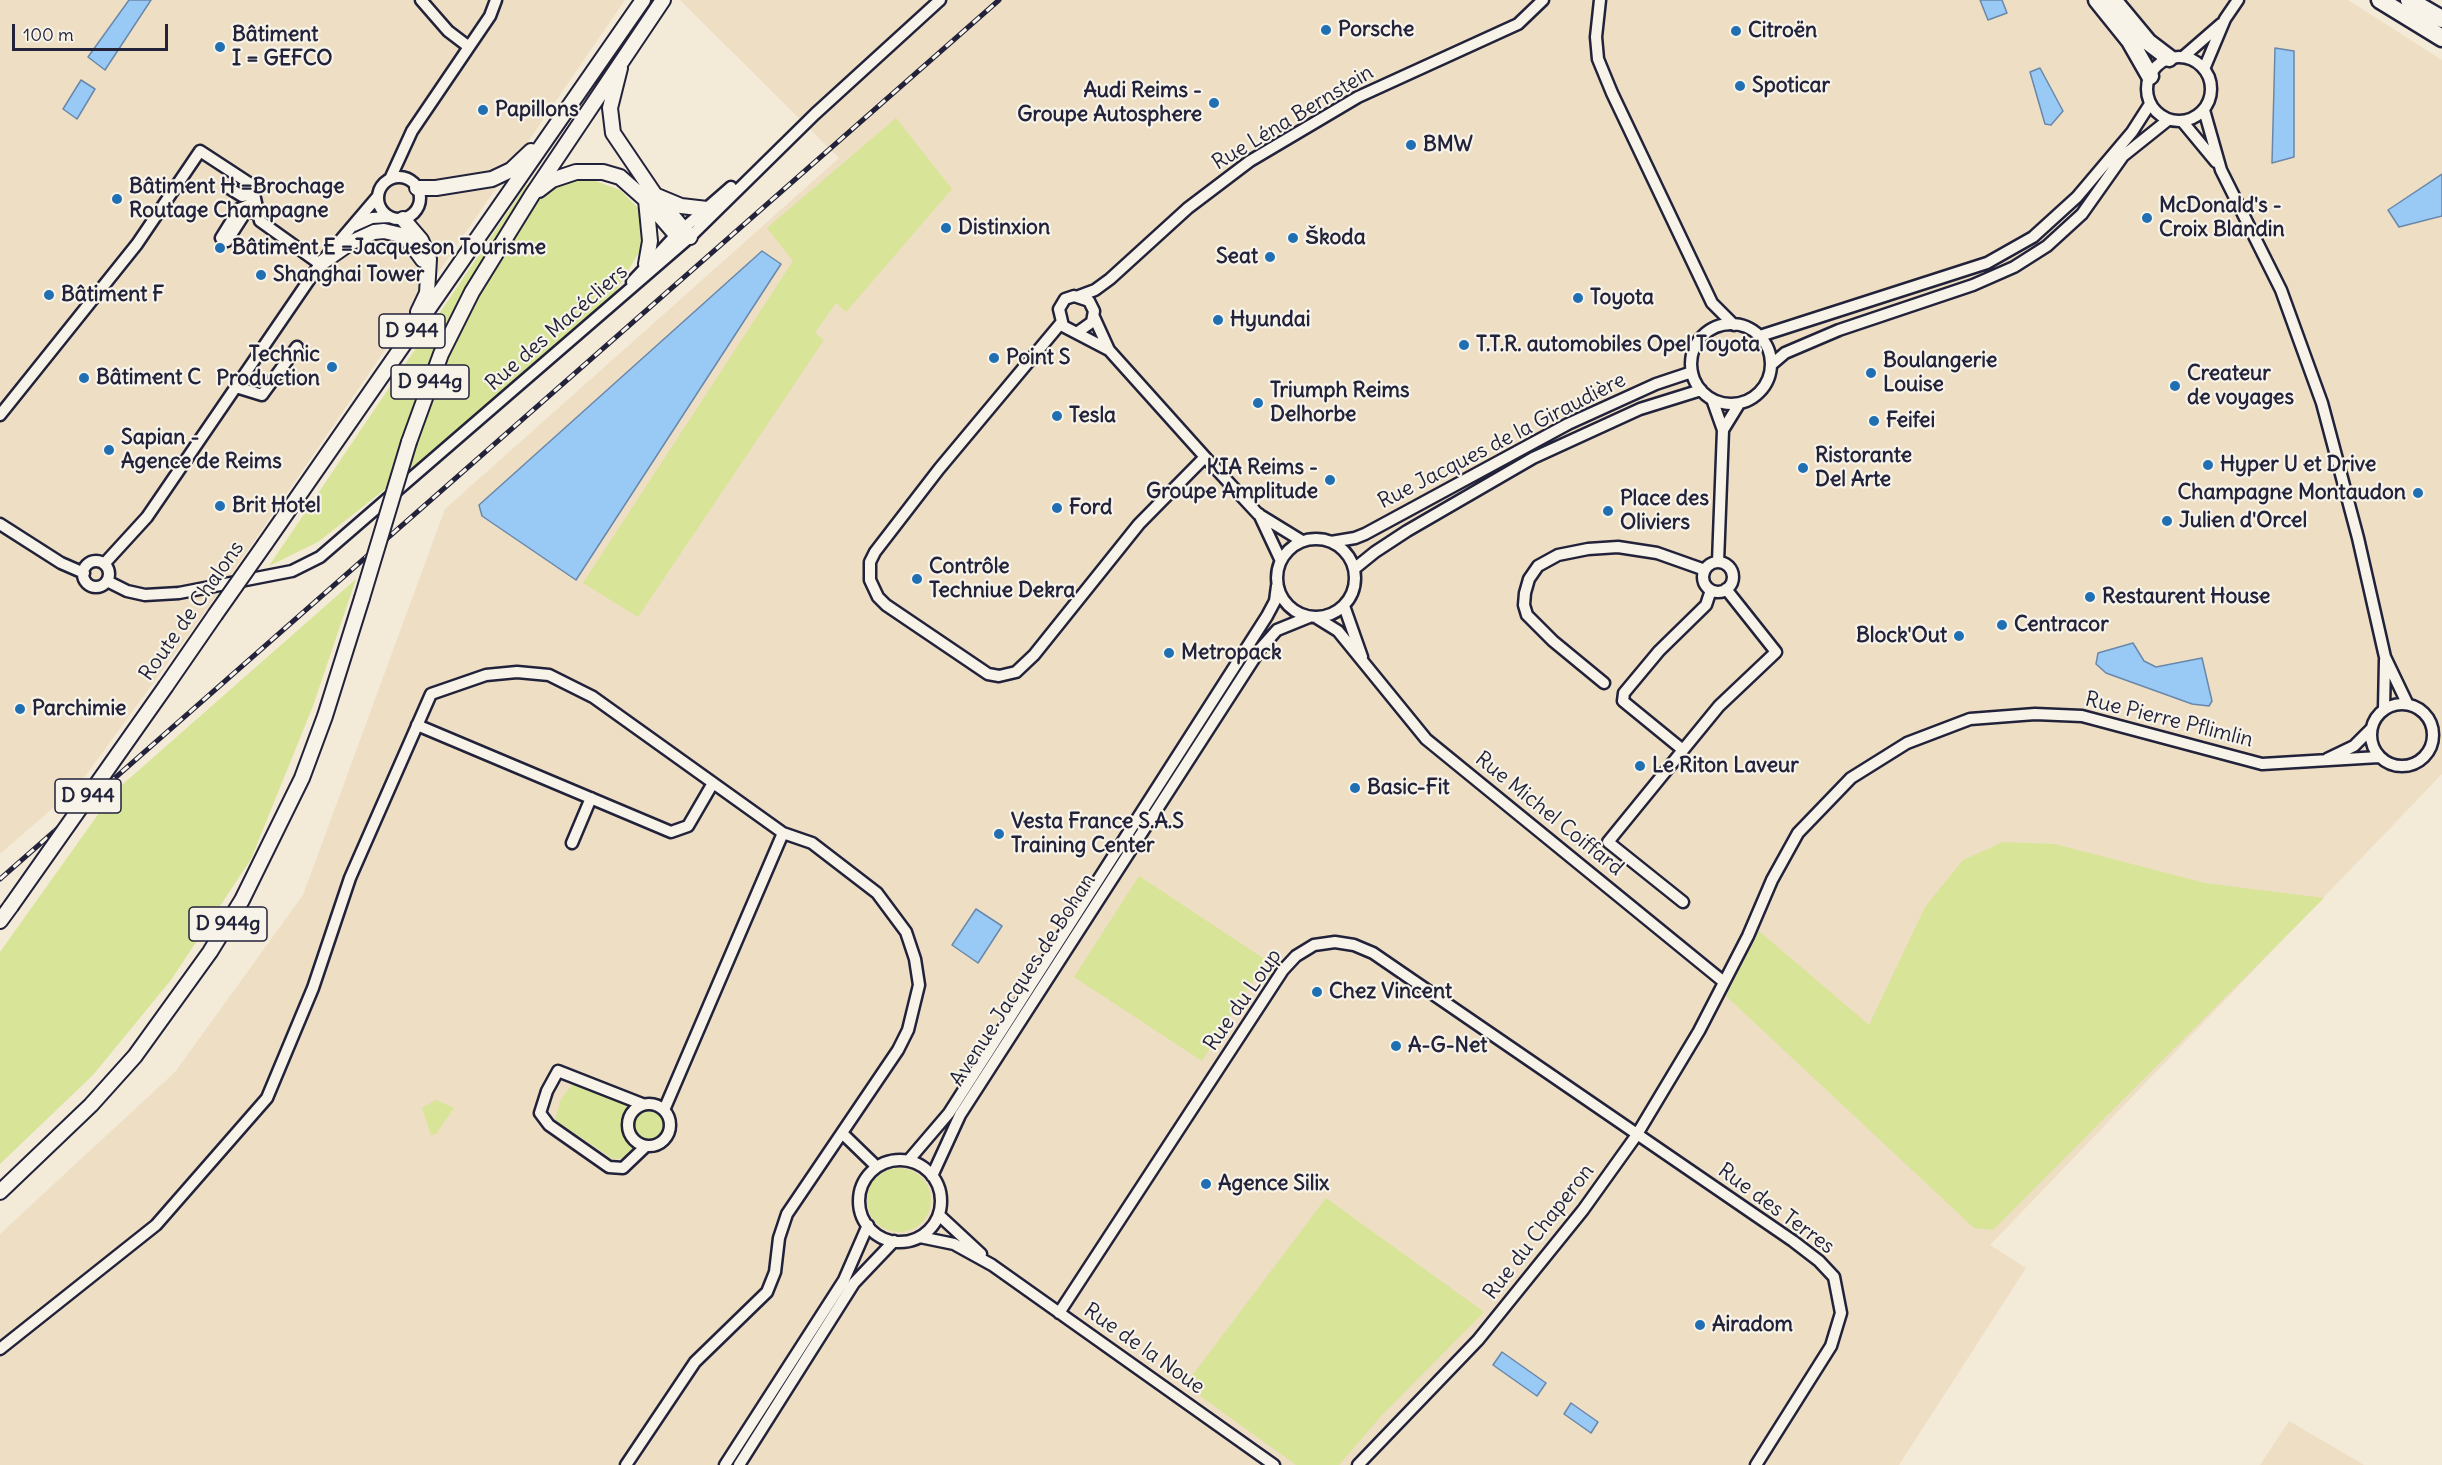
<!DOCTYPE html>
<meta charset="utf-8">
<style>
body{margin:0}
#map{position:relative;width:2442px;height:1465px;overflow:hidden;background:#f3ead8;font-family:Delius,sans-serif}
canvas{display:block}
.scale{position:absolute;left:12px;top:24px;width:156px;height:27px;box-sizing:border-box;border:3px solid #22223b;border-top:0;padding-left:8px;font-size:18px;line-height:21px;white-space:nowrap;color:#22223b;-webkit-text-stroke:4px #f7f3e8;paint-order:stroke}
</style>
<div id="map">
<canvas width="2442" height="1465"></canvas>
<div class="scale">100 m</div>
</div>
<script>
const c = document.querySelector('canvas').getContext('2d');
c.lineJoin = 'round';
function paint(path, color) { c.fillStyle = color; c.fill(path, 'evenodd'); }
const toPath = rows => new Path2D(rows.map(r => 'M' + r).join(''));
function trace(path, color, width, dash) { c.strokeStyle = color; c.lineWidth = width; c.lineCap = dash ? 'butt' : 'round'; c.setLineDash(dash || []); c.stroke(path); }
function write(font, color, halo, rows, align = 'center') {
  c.font = font + ' Delius,sans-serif'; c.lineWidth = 4.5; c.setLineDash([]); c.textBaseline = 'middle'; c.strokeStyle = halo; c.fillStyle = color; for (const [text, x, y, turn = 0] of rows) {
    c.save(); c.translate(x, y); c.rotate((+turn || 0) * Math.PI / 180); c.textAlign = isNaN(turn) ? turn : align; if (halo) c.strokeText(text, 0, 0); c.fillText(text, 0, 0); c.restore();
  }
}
const built = toPath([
 [0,0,625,0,213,601,78,786,0,854],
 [680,0,2348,0,2442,60,2442,774,1990,1245,2026,1268,1899,1465,0,1465,0,1234,175,1072,303,895,445,509,839,158],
 [2289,1421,2364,1465,2260,1465]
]);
const green = toPath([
 [896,118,952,189,846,312,836,303,815,333,824,340,638,617,583,583,793,261,767,228],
 [590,179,620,190,640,210,641,249,615,293,412,468,318,542,269,566,526,185],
 [356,579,313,706,251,859,171,980,93,1075,0,1164,0,952,114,792],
 [2003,842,2055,844,2205,883,2324,898,1993,1230,1974,1228,1726,996,1759,931,1869,1025,1925,907,1963,860],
 [1139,876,1266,960,1202,1061,1074,977],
 [575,1081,632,1104,624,1115,621,1128,625,1140,635,1149,623,1158,613,1159,555,1120,561,1099],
 [436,1100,454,1108,436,1134,431,1135,422,1108],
 '634 1126a15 15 0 1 1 30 0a15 15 0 1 1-30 0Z',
 '867 1200a32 32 0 1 1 64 0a32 32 0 1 1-64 0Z',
 [1326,1198,1484,1312,1382,1415,1339,1465,1296,1465,1185,1385]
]);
const water = toPath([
 [129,0,151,0,105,70,88,57,129,0],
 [1980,0,2002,0,2007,13,1988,20,1980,0],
 [2275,48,2294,51,2294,157,2272,163,2275,48],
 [2040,68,2063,111,2051,125,2045,124,2030,72,2040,68],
 [81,80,95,89,77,119,63,109,81,80],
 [2442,174,2442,216,2399,227,2388,210,2442,174],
 [762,251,781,264,576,580,482,516,479,505,762,251],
 [2133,643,2144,661,2156,667,2202,658,2212,701,2209,706,2192,704,2106,673,2096,664,2098,653,2133,643],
 [976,909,1002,926,978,963,952,945,976,909],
 [1502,1352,1546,1383,1537,1396,1493,1365,1502,1352],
 [1571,1403,1598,1422,1591,1433,1564,1414,1571,1403]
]);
const minor = toPath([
 [421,0,448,31,469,47],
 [1600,0,1596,37,1598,59,1612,93,1712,303,1734,325],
 '2147 89a32 32 0 1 1 64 0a32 32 0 1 1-64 0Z',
 [2183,57,2221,24],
 [2204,69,2225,19,2238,0],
 [2204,110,2221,170,2281,290,2322,403,2358,538,2385,657,2407,703],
 [2182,121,2216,162],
 '378 198a21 21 0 1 1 42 0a21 21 0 1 1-42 0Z',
 [390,179,412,131,490,16,496,0],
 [229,188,242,196,253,194],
 [354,226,372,218,389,217],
 [221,238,239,209,254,203],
 [227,241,245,213,252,212],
 [632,282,676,235,731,187],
 [1079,296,1095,290,1110,279,1188,208,1250,161,1358,97,1518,24,1543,0],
 [1094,317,1109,350,1205,457,1258,514,1302,541],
 [1061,323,939,469,875,552,870,562,870,580,878,597,886,605,988,674,999,676,1016,672,1034,655,1139,524,1205,457],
 '1691 364a40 40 0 1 1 80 0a40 40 0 1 1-80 0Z',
 [1078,332,1092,322,1094,311,1089,301,1074,296,1065,299,1059,309,1063,326,1109,350],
 [1760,336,1987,263,2033,237,2077,197,2132,132,2150,104],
 [1771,365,1785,353,1839,330,1973,285,2014,267,2047,246,2082,214,2123,156,2168,120],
 [236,387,262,395,297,347],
 [1712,399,1723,430,1718,562],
 [0,415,137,244,200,151,252,185,260,221,320,264],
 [1723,430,1739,404],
 [1259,514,1281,561],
 [0,524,61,563,84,573],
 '1277 578a39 39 0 1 1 78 0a39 39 0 1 1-78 0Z',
 [1331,542,1355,538,1365,534,1568,424,1656,384,1692,372],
 '83 574a13 13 0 1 1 26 0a13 13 0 1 1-26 0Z',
 '1703 577a15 15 0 1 1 30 0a15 15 0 1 1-30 0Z',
 [104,564,147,517,320,264,378,196],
 [1354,569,1375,552,1407,531,1533,458,1640,409,1701,390],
 [107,581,127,591,145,595,179,593,292,571,320,557,690,237,815,114,940,0],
 [1711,590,1706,605,1659,651,1624,693,1623,701,1683,750,1719,706,1776,652,1726,589],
 [1344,606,1362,657],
 [1317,618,1338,631,1426,739,1724,982],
 [1604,683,1553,641,1527,615,1524,605,1525,593,1529,579,1538,566,1558,555,1588,549,1618,547,1657,553,1705,570],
 '2371 735a31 31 0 1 1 62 0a31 31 0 1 1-62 0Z',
 [2384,709,2385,660],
 [417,725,671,832,688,826,713,783],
 [1683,750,1608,842,1683,902],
 [2327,759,2354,746,2371,729],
 [572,843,591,798],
 '628 1125a21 21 0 1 1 42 0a21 21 0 1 1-42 0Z',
 [642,1104,558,1071,547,1091,540,1113,549,1125,609,1167,623,1168,646,1146],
 [664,1110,783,833],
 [842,1133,877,1167],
 '859 1201a41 41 0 1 1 82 0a41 41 0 1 1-82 0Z',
 [908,1161,949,1113,1267,616,1275,601,1277,586],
 [932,1176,960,1115,1261,648,1277,630,1309,617],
 [939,1215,981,1254],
 [920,1237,954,1244,992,1265,1274,1465],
 [1059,1313,1283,970,1296,956,1314,945,1335,942,1354,945,1373,953,1793,1241,1819,1261,1834,1277,1841,1313,1831,1346,1756,1465],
 [0,1349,156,1225,267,1098,313,988,350,878,431,694,486,675,517,672,549,675,593,697,783,833,812,843,877,893,906,932,915,959,919,985,908,1030,898,1050,787,1214,779,1238,775,1272,767,1292,695,1362,626,1465],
 [725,1465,844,1280,868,1225],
 [739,1465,854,1283,894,1241],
 [1358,1465,1478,1340,1583,1210,1636,1136,1699,1031,1748,936,1772,880,1798,833,1851,778,1907,743,1970,719,2035,714,2082,716,2262,764,2379,757]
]);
const major = toPath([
 [620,68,610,108,613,133,655,195,690,237],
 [417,188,436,188,492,179,511,170,531,151],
 [539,190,552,180,576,172,603,172,620,177,646,200,678,237],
 [657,196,681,206,707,209],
 [646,200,650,241,646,264],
 [403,219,421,240,429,259,427,293,418,312],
 [320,264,350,243,374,232,384,231,401,235,409,241,423,260],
 [409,442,441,354,472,292,532,195,663,0],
 [265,544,643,0],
 [166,686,215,615],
 [0,921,11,906],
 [0,1192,91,1105,135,1056,210,952,242,900,302,778,325,716,362,598]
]);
const highway = toPath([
 [2097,0,2130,41,2150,76],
 [2113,0,2148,42,2169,58],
 [2380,0,2442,38],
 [2409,0,2442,19]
]);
const rail = toPath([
 [0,879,999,0]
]);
const majorBridge = toPath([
 [362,598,409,442],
 [215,615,265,544],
 [11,906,166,686]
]);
const markers = [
 [1326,30,6,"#1f6fb2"],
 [1736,31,6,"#1f6fb2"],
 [220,47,6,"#1f6fb2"],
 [1740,86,6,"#1f6fb2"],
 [1214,103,6,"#1f6fb2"],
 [483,110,6,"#1f6fb2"],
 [1411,145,6,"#1f6fb2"],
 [117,199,6,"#1f6fb2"],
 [2147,218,6,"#1f6fb2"],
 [946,228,6,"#1f6fb2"],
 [1293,238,6,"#1f6fb2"],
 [220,248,6,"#1f6fb2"],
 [1270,257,6,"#1f6fb2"],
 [261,275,6,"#1f6fb2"],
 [49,295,6,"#1f6fb2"],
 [1578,298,6,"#1f6fb2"],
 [1218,320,6,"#1f6fb2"],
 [1464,345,6,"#1f6fb2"],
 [994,358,6,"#1f6fb2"],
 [332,367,6,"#1f6fb2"],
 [1871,373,6,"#1f6fb2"],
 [84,378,6,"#1f6fb2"],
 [2175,386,6,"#1f6fb2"],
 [1258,403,6,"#1f6fb2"],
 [1057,416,6,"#1f6fb2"],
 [1874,421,6,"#1f6fb2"],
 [109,450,6,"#1f6fb2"],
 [2208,465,6,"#1f6fb2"],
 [1803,468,6,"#1f6fb2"],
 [1330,480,6,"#1f6fb2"],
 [2418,493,6,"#1f6fb2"],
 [220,506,6,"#1f6fb2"],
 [1057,508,6,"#1f6fb2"],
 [1608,511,6,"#1f6fb2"],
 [2167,521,6,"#1f6fb2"],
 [917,579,6,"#1f6fb2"],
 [2090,597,6,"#1f6fb2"],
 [2002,625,6,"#1f6fb2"],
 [1959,636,6,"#1f6fb2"],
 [1169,653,6,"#1f6fb2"],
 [20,709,6,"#1f6fb2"],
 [1640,766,6,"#1f6fb2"],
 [1355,788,6,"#1f6fb2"],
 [999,834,6,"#1f6fb2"],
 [1317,992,6,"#1f6fb2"],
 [1396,1046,6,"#1f6fb2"],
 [1206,1184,6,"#1f6fb2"],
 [1700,1325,6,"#1f6fb2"]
];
const shields = [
 [412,331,66],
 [430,382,78],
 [88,796,66],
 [228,924,78]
];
const shieldNames = [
 ["D 944",412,331],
 ["D 944g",430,382],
 ["D 944",88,796],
 ["D 944g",228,924]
];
const poiNames = [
 ["Porsche",1338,30],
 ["Citroën",1748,31],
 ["Bâtiment",232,35],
 ["I = GEFCO",232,59],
 ["Spoticar",1752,86],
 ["Audi Reims -",1202,91,"right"],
 ["Groupe Autosphere",1202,115,"right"],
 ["Papillons",495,110],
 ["BMW",1423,145],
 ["Bâtiment H =Brochage",129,187],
 ["Routage Champagne",129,211],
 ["McDonald's -",2159,206],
 ["Croix Blandin",2159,230],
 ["Distinxion",958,228],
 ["Škoda",1305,238],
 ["Bâtiment E =Jacqueson Tourisme",232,248],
 ["Seat",1258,257,"right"],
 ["Shanghai Tower",273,275],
 ["Bâtiment F",61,295],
 ["Toyota",1590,298],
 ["Hyundai",1230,320],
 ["T.T.R. automobiles Opel Toyota",1476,345],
 ["Technic",320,355,"right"],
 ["Production",320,379,"right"],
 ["Point S",1006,358],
 ["Boulangerie",1883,361],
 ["Louise",1883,385],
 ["Createur",2187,374],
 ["de voyages",2187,398],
 ["Bâtiment C",96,378],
 ["Triumph Reims",1270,391],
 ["Delhorbe",1270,415],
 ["Tesla",1069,416],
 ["Feifei",1886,421],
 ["Sapian -",121,438],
 ["Agence de Reims",121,462],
 ["Ristorante",1815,456],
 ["Del Arte",1815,480],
 ["Hyper U et Drive",2220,465],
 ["KIA Reims -",1318,468,"right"],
 ["Groupe Amplitude",1318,492,"right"],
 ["Champagne Montaudon",2406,493,"right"],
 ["Place des",1620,499],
 ["Oliviers",1620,523],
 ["Brit Hotel",232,506],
 ["Ford",1069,508],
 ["Julien d'Orcel",2179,521],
 ["Contrôle",929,567],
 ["Techniue Dekra",929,591],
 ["Restaurent House",2102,597],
 ["Centracor",2014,625],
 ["Block'Out",1947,636,"right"],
 ["Metropack",1181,653],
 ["Parchimie",32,709],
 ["Le Riton Laveur",1652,766],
 ["Basic-Fit",1367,788],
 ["Vesta France S.A.S",1011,822],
 ["Training Center",1011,846],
 ["Chez Vincent",1329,992],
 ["A-G-Net",1408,1046],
 ["Agence Silix",1218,1184],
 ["Airadom",1712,1325]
];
const streetNames = [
 ["Rue Léna Bernstein",1293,118,-31],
 ["Rue des Macécliers",557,328,-41],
 ["Rue Jacques de la Giraudière",1502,441,-27],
 ["Route de Chalons",192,611,-55],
 ["Rue Pierre Pflimlin",2169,720,14],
 ["Rue Michel Coiffard",1549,814,39],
 ["Avenue Jacques de Bohan",1023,980,-57],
 ["Rue du Loup",1243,1000,-55],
 ["Rue des Terres",1776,1209,36],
 ["Rue du Chaperon",1539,1232,-52],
 ["Rue de la Noue",1144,1349,35]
];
paint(built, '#eedfc4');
paint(green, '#d8e497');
paint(water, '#98caf5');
trace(water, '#6987ab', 1.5);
trace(minor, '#22223b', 15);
trace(major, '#22223b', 18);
trace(highway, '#22223b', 21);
trace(minor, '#f7f3e8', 10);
trace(major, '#f7f3e8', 14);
trace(highway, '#f7f3e8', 16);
trace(rail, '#22223b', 5);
trace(rail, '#f7f3e8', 3, [9]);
trace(majorBridge, '#22223b', 18, []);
trace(majorBridge, '#f7f3e8', 14);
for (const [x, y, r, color] of markers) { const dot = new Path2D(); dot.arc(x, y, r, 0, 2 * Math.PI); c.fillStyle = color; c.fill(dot); trace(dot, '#f7f3e8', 2); }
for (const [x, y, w] of shields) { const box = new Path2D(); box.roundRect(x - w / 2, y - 17, w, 34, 4.5); c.fillStyle = '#f7f3e8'; c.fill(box); trace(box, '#22223b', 1.5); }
write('bold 20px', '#22223b', null, shieldNames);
write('bold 21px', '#22223b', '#f7f3e8', poiNames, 'left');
write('21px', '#22223b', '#f7f3e8', streetNames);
</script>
